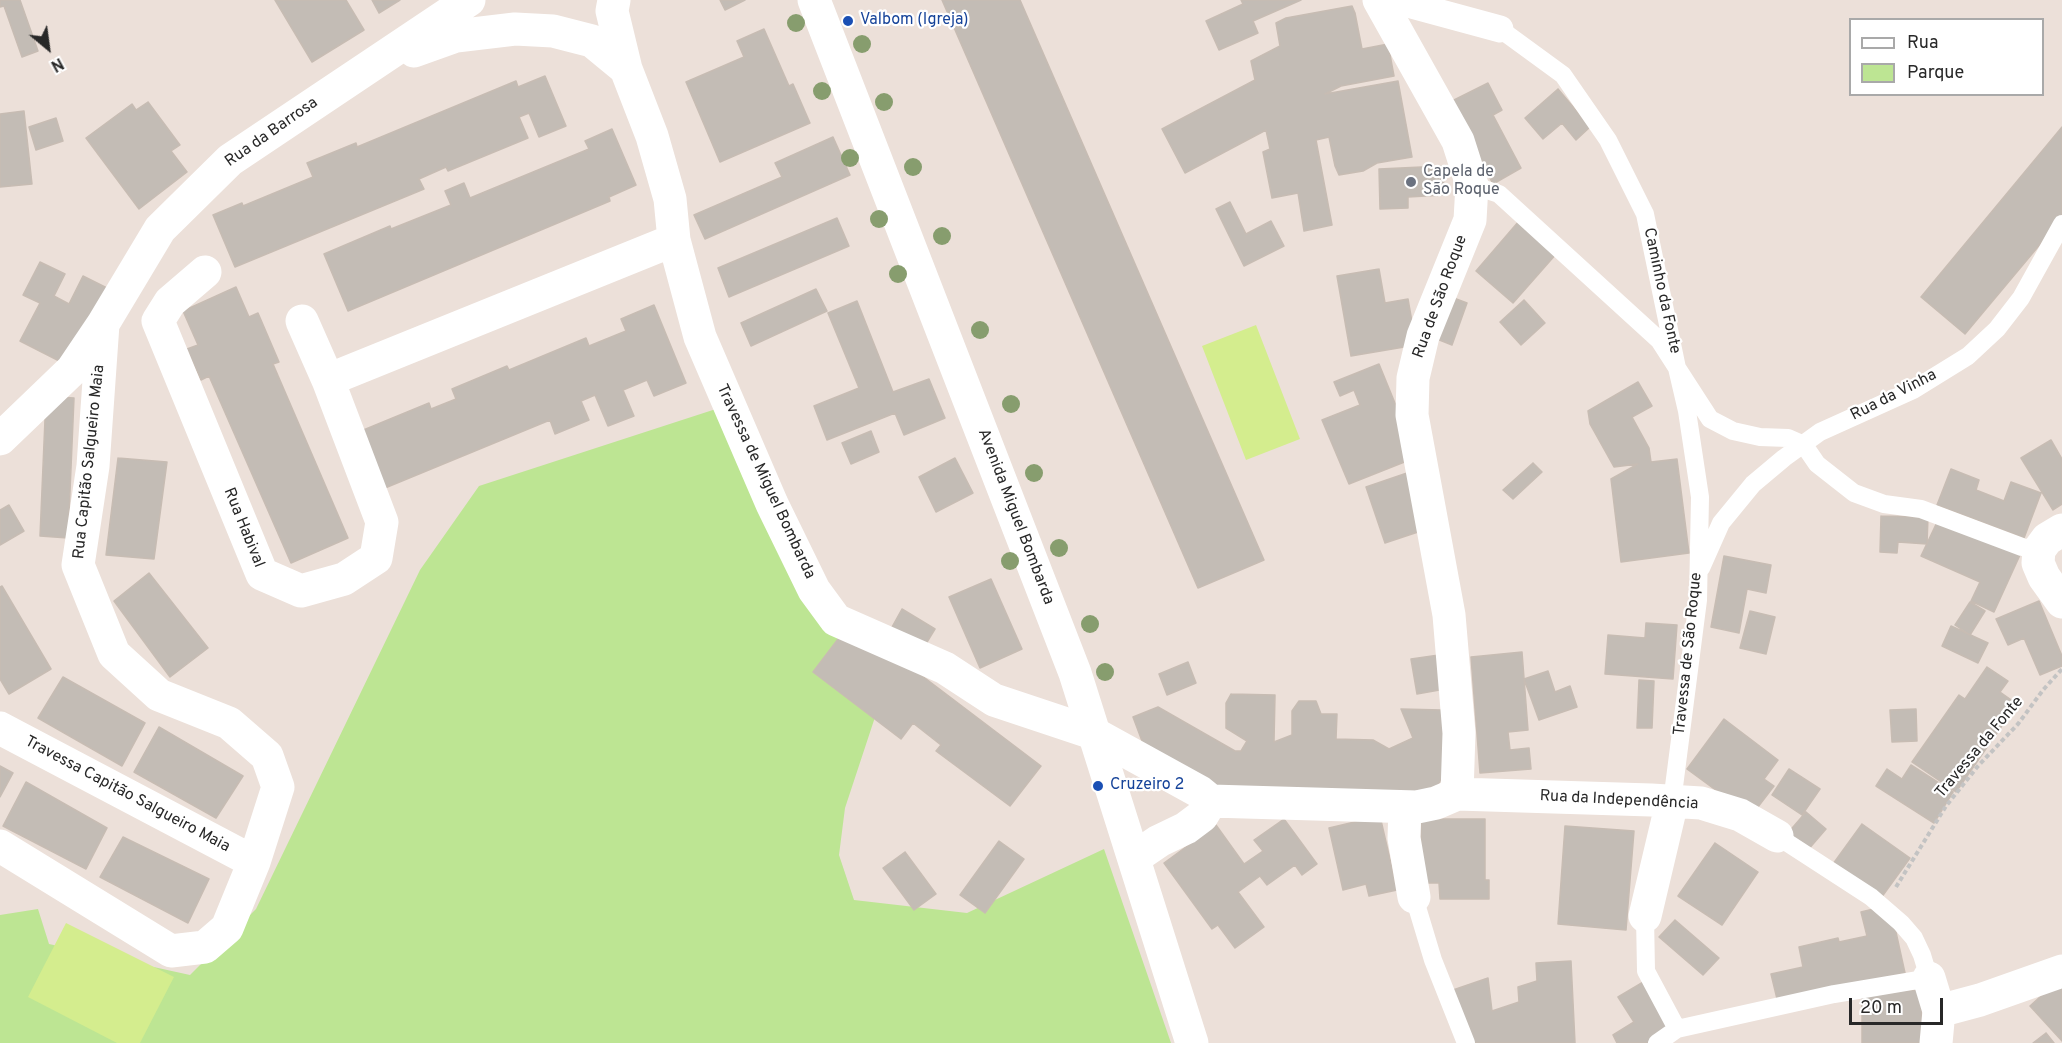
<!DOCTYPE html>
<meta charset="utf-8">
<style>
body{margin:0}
#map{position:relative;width:2062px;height:1043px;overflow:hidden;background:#ece0d9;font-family:Overpass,sans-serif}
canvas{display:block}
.legend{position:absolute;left:1849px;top:18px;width:195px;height:78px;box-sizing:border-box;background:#fff;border:2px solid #a9a9a9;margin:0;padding:8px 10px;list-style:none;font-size:18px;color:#282828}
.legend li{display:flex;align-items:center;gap:12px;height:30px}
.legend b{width:30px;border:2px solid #a9a9a9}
.north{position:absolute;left:18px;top:18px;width:60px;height:60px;-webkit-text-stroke:4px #fff;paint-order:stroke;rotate:151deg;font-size:16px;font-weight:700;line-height:24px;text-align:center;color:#282828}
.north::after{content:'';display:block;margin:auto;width:21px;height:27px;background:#282828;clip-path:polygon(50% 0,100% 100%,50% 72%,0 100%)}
.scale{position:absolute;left:1849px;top:998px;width:94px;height:27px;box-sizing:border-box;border:3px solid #282828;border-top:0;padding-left:8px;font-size:18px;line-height:21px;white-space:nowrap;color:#282828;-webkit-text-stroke:4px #fff;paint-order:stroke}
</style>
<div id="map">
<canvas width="2062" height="1043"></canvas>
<ul class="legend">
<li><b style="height:8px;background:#fff"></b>Rua</li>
<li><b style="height:16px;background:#bde593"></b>Parque</li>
</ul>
<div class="north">N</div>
<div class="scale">20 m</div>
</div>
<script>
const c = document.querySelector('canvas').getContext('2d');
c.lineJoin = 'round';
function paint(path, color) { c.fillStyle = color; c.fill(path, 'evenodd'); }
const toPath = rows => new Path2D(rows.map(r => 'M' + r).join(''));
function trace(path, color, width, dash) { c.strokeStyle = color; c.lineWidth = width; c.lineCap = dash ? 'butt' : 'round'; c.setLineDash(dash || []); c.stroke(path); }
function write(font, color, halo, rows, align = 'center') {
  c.font = font + ' Overpass,sans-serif'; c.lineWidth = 4.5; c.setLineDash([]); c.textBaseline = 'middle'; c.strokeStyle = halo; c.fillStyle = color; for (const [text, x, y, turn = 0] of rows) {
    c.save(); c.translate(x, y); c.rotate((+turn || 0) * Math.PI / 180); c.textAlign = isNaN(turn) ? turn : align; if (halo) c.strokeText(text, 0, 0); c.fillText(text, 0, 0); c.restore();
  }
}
const green = toPath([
 [719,408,879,705,845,808,839,855,854,900,967,913,1104,849,1171,1043,0,1043,0,915,38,909,49,944,190,975,256,909,420,570,479,486]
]);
const pitch = toPath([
 [1256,325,1300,439,1246,460,1202,346],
 [66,923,174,977,140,1043,117,1043,28,997]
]);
const building = toPath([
 [0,0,20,0,38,51,22,57,4,6,0,7,0,0],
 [275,0,346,0,364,30,312,62,275,0],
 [372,0,400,0,379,13,372,0],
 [720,0,745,0,725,10,720,0],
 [942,0,1020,0,1264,560,1198,588,942,0],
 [1241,0,1301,0,1253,21,1258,33,1219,50,1206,21,1243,4,1241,0],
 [1352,6,1355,13,1362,49,1388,44,1394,76,1341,86,1325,94,1398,81,1412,157,1377,163,1363,171,1339,175,1335,166,1329,137,1316,140,1332,225,1304,231,1298,193,1272,198,1263,152,1270,149,1266,130,1185,173,1162,129,1255,80,1251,61,1280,46,1276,23,1286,18,1352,6],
 [764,29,789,86,793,84,810,123,720,162,686,82,744,57,737,41,764,29],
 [545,76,566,126,539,137,529,113,519,117,528,138,448,171,446,167,419,179,424,189,235,267,213,215,242,203,243,206,313,177,307,163,356,143,357,147,516,81,518,87,545,76],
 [1488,83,1502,110,1493,115,1521,168,1493,184,1450,102,1488,83],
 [1558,89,1590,127,1576,140,1562,123,1543,139,1525,118,1558,89],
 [148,102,180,145,171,151,187,172,139,209,86,138,132,104,136,110,148,102],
 [24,111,32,184,0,187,0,114,24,111],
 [56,118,63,141,36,150,29,127,56,118],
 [2062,127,2062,218,1965,334,1921,297,2062,127],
 [612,129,636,185,609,197,610,201,348,311,324,254,390,226,391,229,451,205,445,191,464,183,470,198,589,149,585,141,612,129],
 [833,137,850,175,705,239,694,215,782,177,775,163,833,137],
 [1443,166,1444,195,1408,197,1408,208,1380,209,1379,169,1443,166],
 [1230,202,1246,234,1271,221,1284,246,1244,266,1216,209,1230,202],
 [837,218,849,246,729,297,718,268,837,218],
 [1519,221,1557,253,1513,303,1476,271,1519,221],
 [40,262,65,274,54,296,69,304,83,276,113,291,73,368,20,341,40,303,23,295,40,262],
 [1379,269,1385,303,1408,299,1416,345,1351,356,1337,276,1379,269],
 [236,287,249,317,258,313,279,362,273,364,348,538,291,563,209,376,201,380,187,349,198,345,183,311,236,287],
 [816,289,827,311,751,346,741,323,816,289],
 [1451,297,1467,303,1452,345,1437,339,1451,297],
 [1524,300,1545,323,1521,345,1500,322,1524,300],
 [857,301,893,392,929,379,945,418,904,435,895,413,827,440,814,406,859,388,828,313,857,301],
 [654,305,686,383,654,396,647,380,623,390,634,416,608,426,595,395,581,401,589,420,555,434,550,420,385,488,361,431,429,403,431,409,456,399,452,389,507,366,509,370,586,338,589,346,626,331,621,319,654,305],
 [1379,364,1417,457,1349,484,1322,420,1360,405,1354,390,1340,396,1334,382,1379,364],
 [1638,382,1652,406,1632,417,1649,448,1651,462,1677,459,1689,553,1621,562,1611,479,1638,464,1614,467,1590,424,1588,411,1638,382],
 [46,396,74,398,68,538,40,536,46,396],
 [871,431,879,452,851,464,842,443,871,431],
 [2051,440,2062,459,2062,504,2053,510,2021,458,2051,440],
 [118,458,167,462,154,559,106,555,118,458],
 [955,458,973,493,936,512,919,477,955,458],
 [1533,463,1542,472,1513,499,1503,490,1533,463],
 [1951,469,1979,480,1976,490,2004,501,2011,482,2041,493,2024,538,1937,505,1951,469],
 [1407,473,1427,529,1385,543,1366,487,1407,473],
 [9,505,24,531,0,545,0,510,9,505],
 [1881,516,1928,517,1927,544,1898,542,1897,553,1880,552,1881,516],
 [1939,518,2020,555,1994,612,1971,601,1980,582,1921,556,1939,518],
 [1724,556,1771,565,1766,593,1747,589,1739,633,1711,627,1724,556],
 [149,573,208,648,170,677,114,601,149,573],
 [991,579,1022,649,980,668,949,597,991,579],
 [2,586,51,669,9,694,0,679,0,587,2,586],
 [2039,601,2062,656,2062,666,2040,675,2024,638,2008,645,1996,619,2039,601],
 [1970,602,1985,611,1970,635,1955,625,1970,602],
 [902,609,935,629,924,647,892,627,902,609],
 [1750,611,1775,617,1766,654,1740,648,1750,611],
 [851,622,1041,766,1010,806,936,751,941,745,913,723,901,739,813,672,851,622],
 [1646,623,1677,625,1673,679,1605,674,1608,635,1645,638,1646,623],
 [1951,626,1988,643,1978,663,1942,646,1951,626],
 [1522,652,1528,730,1508,732,1510,750,1529,748,1531,769,1480,773,1471,657,1522,652],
 [1439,655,1445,689,1417,694,1411,659,1439,655],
 [1188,662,1196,683,1167,695,1159,674,1188,662],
 [1987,667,2008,681,2000,692,2017,704,1956,792,1912,762,1959,695,1965,699,1987,667],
 [1548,671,1555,692,1570,686,1577,707,1539,720,1524,679,1548,671],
 [63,677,145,723,122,766,38,718,63,677],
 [1639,680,1654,681,1652,728,1637,728,1639,680],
 [1231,694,1275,695,1274,742,1292,735,1292,711,1299,701,1316,701,1321,714,1337,714,1336,739,1373,740,1389,749,1413,738,1401,709,1442,710,1446,770,1438,785,1415,794,1219,790,1145,749,1133,717,1158,707,1235,751,1241,751,1247,741,1226,728,1226,703,1231,694],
 [1916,709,1917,741,1892,742,1890,710,1916,709],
 [1724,719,1778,760,1764,779,1774,786,1751,816,1687,769,1724,719],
 [159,727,243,776,216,818,134,772,159,727],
 [1911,765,1953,792,1934,823,1876,786,1887,769,1902,779,1911,765],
 [0,766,13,773,0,797,0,766],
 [1789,769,1820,789,1802,815,1772,795,1789,769],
 [26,782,107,828,86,869,3,826,26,782],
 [1806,812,1826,829,1807,851,1787,834,1806,812],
 [1380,816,1397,890,1369,896,1366,884,1343,890,1329,828,1380,816],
 [1284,819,1317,864,1302,875,1295,865,1267,885,1260,876,1238,892,1264,927,1235,948,1218,925,1212,929,1164,863,1216,825,1244,864,1263,851,1254,840,1284,819],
 [1421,819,1485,819,1485,880,1489,880,1489,899,1440,899,1439,883,1421,883,1421,819],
 [1862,824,1910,858,1881,898,1833,864,1862,824],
 [1565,826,1634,831,1626,930,1558,924,1565,826],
 [123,837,209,879,188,923,100,877,123,837],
 [999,841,1024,859,985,913,960,895,999,841],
 [1715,843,1758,872,1722,925,1678,896,1715,843],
 [905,852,936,894,914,910,883,868,905,852],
 [1890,905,1905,973,1778,1003,1771,974,1803,967,1799,947,1838,938,1839,942,1867,936,1861,912,1890,905],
 [1675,920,1719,958,1703,975,1659,937,1675,920],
 [1571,961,1575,1043,1471,1043,1453,990,1488,978,1492,1011,1519,1002,1518,987,1537,981,1536,963,1571,961],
 [2062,977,2062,1041,2030,1006,2062,977],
 [1645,981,1674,1031,1654,1043,1617,1043,1613,1035,1634,1022,1618,997,1645,981],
 [1921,990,1922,1043,1862,1043,1862,992,1921,990],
 [2046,1033,2054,1043,2033,1043,2046,1033]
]);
const path = toPath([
 [1896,887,1946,806,1978,766,2018,724,2043,690,2062,669]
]);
const service = toPath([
 [1500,29,1563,75,1608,140,1645,214,1677,368,1710,419,1733,431,1760,437,1788,438,1804,445,1817,464,1854,493,1884,504,1921,509,2022,547,2039,550],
 [1472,185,1499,194,1659,340,1677,368,1687,411,1700,497,1698,600,1672,802],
 [1701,568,1721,523,1753,484,1784,458,1820,432,1913,390,1968,356,1997,329,2021,298,2062,224],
 [1414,897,1433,960,1466,1043],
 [1645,916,1646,971,1677,1029],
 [1657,1043,1677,1029,1834,994,1929,978,1922,955,1914,938,1901,923,1871,897,1777,836]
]);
const pedestrian = toPath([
 [1393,0,1500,29]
]);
const minor = toPath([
 [1379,0,1458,141,1472,185,1470,220,1423,336,1413,378,1412,415,1449,615,1459,733,1457,794],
 [414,51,456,36,515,29,553,31,592,41,626,69,612,11,614,0],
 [626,69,652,136,670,199,674,240,700,337,772,504,814,590,836,620,945,668,994,700,1093,733,1200,792,1211,801,1417,807,1436,803,1457,794,1651,800,1701,803,1740,815,1777,836],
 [205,272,170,302,158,321,262,574,301,591,344,579,376,558,382,522,328,380,302,321],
 [328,380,674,240],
 [0,439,72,370,103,324,160,229,230,160,469,0],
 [2062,530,2047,539,2039,550,2038,563,2044,577,2062,602],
 [0,728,254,862],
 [1405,807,1404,838,1414,897],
 [0,846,171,951,205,947,227,928,254,862,278,787,267,756,229,723,159,695,114,654,78,565,93,466,103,324],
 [1134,858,1159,841,1186,828,1202,816,1211,801],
 [1645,916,1672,802],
 [1929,978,1939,1011,1936,1043],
 [1939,1011,1980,1000,2062,971]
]);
const tertiary = toPath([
 [814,0,1075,673,1192,1043]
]);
const trees = [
 [796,23],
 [862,44],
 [822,91],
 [884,102],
 [850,158],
 [913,167],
 [879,219],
 [942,236],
 [898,274],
 [980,330],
 [1011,404],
 [1034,473],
 [1059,548],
 [1010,561],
 [1090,624],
 [1105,672]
];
const markers = [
 [848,21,6,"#1a4fb4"],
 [1411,182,6,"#6b7280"],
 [1098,786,6,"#1a4fb4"]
];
const transitNames = [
 ["Valbom (Igreja)",860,21],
 ["Cruzeiro 2",1110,786]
];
const streetNames = [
 ["Rua da Barrosa",272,133,-35],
 ["Caminho da Fonte",1661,291,78],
 ["Rua de São Roque",1441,297,-70],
 ["Rua da Vinha",1894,396,-27],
 ["Rua Capitão Salgueiro Maia",90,462,-84],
 ["Travessa de Miguel Bombarda",765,482,65],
 ["Avenida Miguel Bombarda",1015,517,69],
 ["Rua Habival",243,528,68],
 ["Travessa de São Roque",1689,654,-84],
 ["Travessa da Fonte",1980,748,-50],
 ["Travessa Capitão Salgueiro Maia",127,795,28],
 ["Rua da Independência",1619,801,3]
];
const worshipNames = [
 ["Capela de",1423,173],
 ["São Roque",1423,191]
];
paint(green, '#bde593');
paint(pitch, '#d4ed8e');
paint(building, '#c3bcb5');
trace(building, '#c7bcb3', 1.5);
trace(path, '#c3c3c3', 4, [4.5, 3]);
trace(service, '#fff', 18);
trace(pedestrian, '#fff', 27);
trace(minor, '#fff', 33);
trace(tertiary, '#fff', 33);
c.fillStyle = '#879d6e';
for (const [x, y] of trees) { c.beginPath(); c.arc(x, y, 9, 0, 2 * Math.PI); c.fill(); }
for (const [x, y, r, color] of markers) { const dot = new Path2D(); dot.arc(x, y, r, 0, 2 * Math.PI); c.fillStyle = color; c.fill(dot); trace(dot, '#fff', 2); }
write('16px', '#164399', '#fff', transitNames, 'left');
write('16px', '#282828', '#fff', streetNames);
write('16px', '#5b616d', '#fff', worshipNames, 'left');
</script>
